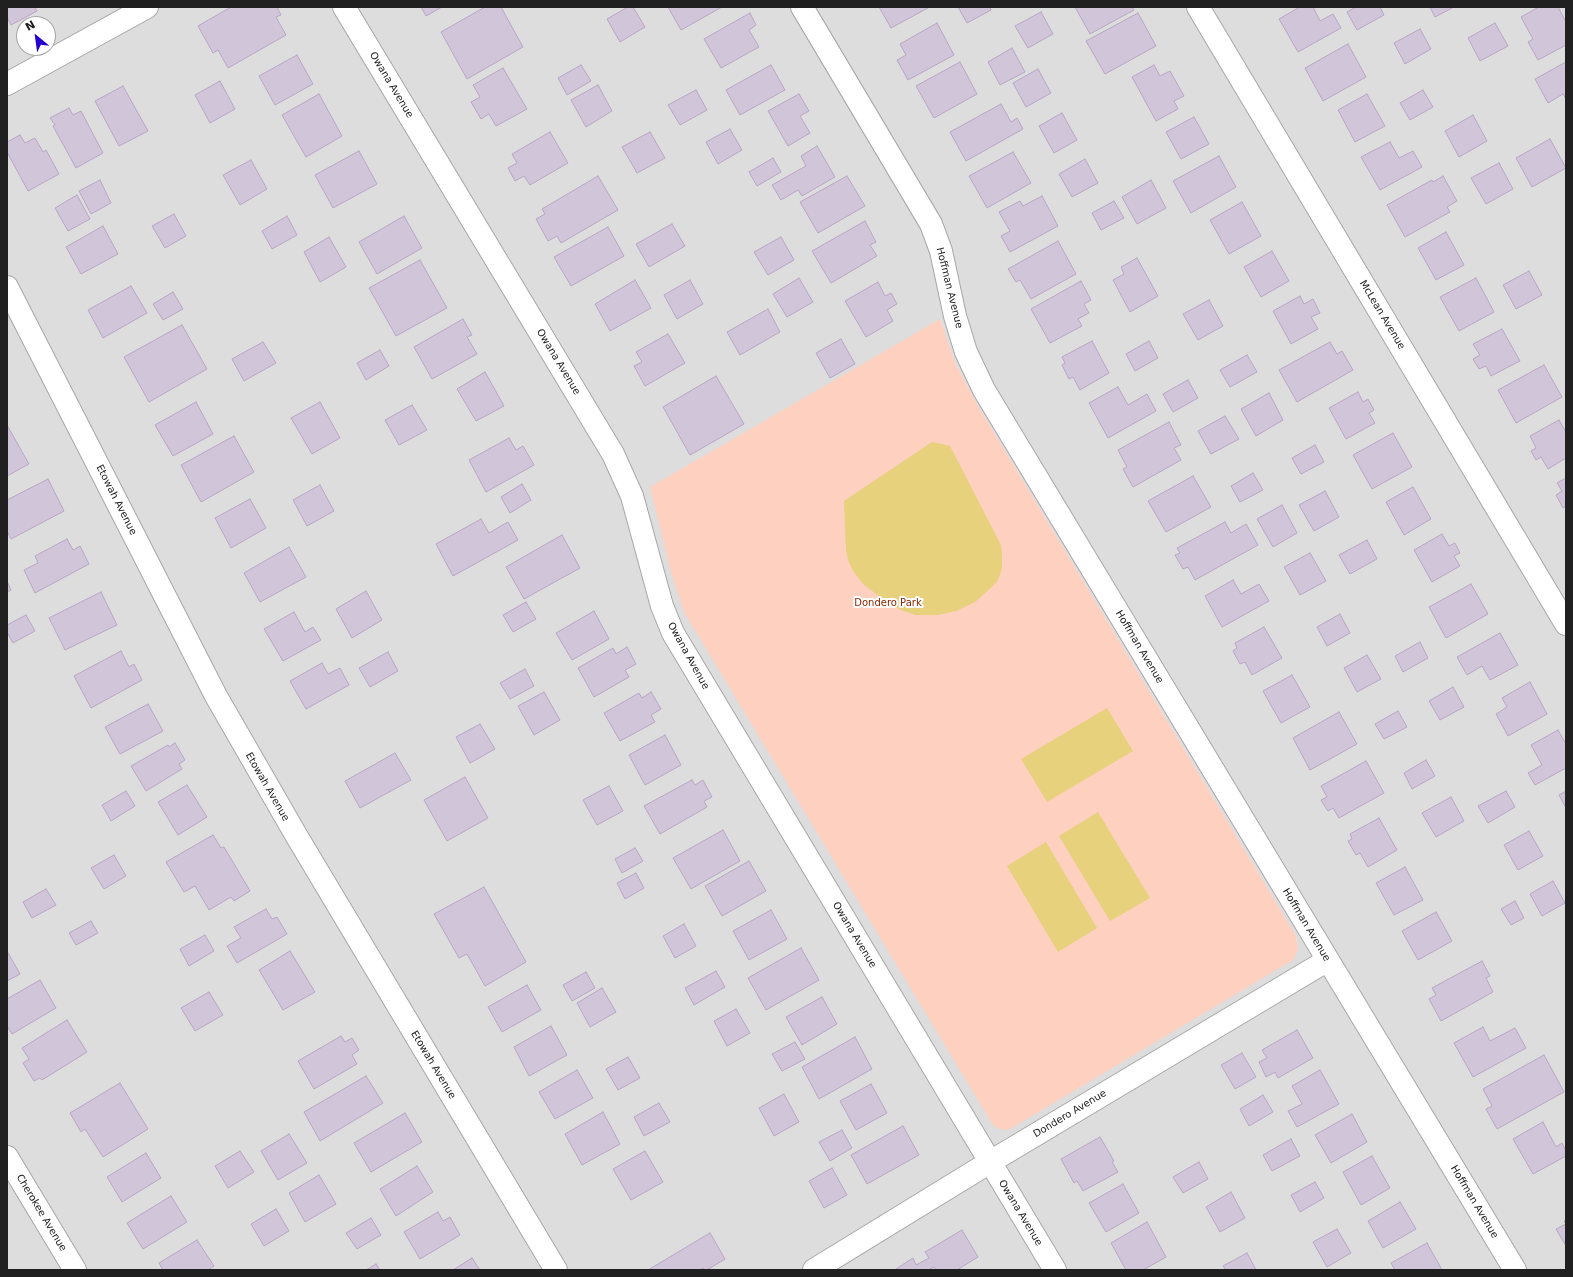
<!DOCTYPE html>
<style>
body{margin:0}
#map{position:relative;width:1573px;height:1277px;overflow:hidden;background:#efe5f1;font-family:"DejaVu Sans",sans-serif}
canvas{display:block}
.frame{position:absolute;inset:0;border:8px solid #202020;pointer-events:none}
.north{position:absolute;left:16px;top:16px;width:40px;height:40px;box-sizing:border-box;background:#fff;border:1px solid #a6a6a6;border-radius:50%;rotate:331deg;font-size:11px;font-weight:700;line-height:16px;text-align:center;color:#202020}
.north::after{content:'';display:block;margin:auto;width:14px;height:18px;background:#2600d0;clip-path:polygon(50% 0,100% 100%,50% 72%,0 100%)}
</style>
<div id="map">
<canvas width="1573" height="1277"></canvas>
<div class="frame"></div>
<div class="north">N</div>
</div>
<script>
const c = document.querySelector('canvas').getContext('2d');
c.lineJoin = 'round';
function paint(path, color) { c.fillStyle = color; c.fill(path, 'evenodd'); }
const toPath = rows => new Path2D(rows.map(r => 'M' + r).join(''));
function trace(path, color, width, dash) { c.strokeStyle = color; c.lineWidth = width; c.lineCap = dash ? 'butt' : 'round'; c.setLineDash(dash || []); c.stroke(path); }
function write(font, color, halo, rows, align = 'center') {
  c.font = font + ' "DejaVu Sans",sans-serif'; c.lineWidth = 4; c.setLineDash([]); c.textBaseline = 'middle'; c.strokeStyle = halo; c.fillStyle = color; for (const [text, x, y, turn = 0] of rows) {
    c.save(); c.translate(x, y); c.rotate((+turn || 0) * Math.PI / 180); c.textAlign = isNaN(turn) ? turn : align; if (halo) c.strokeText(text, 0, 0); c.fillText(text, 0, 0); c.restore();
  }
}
const residential = toPath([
 [7,7,1566,7,1566,1270,7,1270],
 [24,24,48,24,48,48,24,48],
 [940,319,955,363,978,406,1296,936,1298,950,1002,1130]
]);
const park = toPath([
 [940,319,955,363,978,406,1296,936,1298,950,1293,960,1010,1129,1002,1130,993,1125,684,612,671,572,650,487]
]);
const pitch = toPath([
 [932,442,950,446,1001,545,1002,557,1002,569,997,582,975,602,956,611,938,615,916,615,901,610,885,601,863,584,853,571,848,560,846,551,844,501],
 [1107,708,1133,751,1047,802,1021,759],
 [1098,812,1150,898,1110,921,1059,836],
 [1046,842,1097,928,1058,952,1007,866]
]);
const building = toPath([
 [7,7,35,7,37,11,11,25,7,17,7,7],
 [231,7,277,7,281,15,276,17,286,35,228,68,218,50,213,53,198,26,231,7],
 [421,7,442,7,426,16,421,7],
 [485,7,501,7,523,47,467,79,441,32,485,7],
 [628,7,633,7,645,27,620,42,607,19,628,7],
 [668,7,722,7,681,30,668,7],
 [879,7,927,7,928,8,891,28,879,7],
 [958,7,990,7,991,10,967,23,958,7],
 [1075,7,1132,7,1134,10,1090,34,1075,7],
 [1300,7,1313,7,1320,21,1333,14,1341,28,1298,52,1279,19,1300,7],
 [1356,7,1380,7,1384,15,1357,30,1347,12,1356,7],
 [1430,7,1454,7,1435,17,1430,7],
 [1539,7,1558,7,1566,22,1566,45,1538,60,1528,42,1533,39,1521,17,1539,7],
 [1041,12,1053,34,1028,48,1015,26,1041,12],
 [750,13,756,25,749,30,759,47,721,68,704,39,750,13],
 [1138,13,1156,46,1105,74,1086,41,1138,13],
 [937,23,954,55,908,80,897,60,906,55,900,44,937,23],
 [1495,23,1508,46,1480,61,1468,38,1495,23],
 [1420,29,1431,49,1405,64,1394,43,1420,29],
 [1348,44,1366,77,1323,101,1305,68,1348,44],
 [1012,48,1025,72,1000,85,988,62,1012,48],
 [297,55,313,84,275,105,259,76,297,55],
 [960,62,977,94,934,118,916,86,960,62],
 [1566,62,1566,99,1563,94,1548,103,1535,79,1566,62],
 [581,65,591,81,567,95,558,78,581,65],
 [771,65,785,90,740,115,726,90,771,65],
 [1154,65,1160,76,1170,71,1184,96,1174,101,1178,109,1156,121,1132,77,1154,65],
 [503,68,527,109,496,126,489,114,481,119,471,102,480,97,473,85,503,68],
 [1038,69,1051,93,1026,107,1013,83,1038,69],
 [220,81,235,109,210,123,195,95,220,81],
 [598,85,612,111,586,127,571,100,598,85],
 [123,86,148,131,119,146,95,101,123,86],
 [696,90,707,110,680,125,668,105,696,90],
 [1423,90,1433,107,1410,120,1400,103,1423,90],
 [319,94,342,136,306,157,282,115,319,94],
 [799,94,809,111,800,116,810,133,788,146,768,111,799,94],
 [1367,94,1385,126,1355,142,1338,110,1367,94],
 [1001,104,1011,122,1017,118,1023,129,966,161,950,132,1001,104],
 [69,108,73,115,81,111,103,153,76,168,53,126,55,125,50,118,69,108],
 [1062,113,1077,140,1054,153,1039,126,1062,113],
 [1473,115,1487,141,1459,157,1445,131,1473,115],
 [1194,117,1209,144,1181,159,1166,132,1194,117],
 [730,129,742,150,718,164,706,142,730,129],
 [550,132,568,163,530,185,524,176,515,181,508,168,517,163,512,154,550,132],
 [650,132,665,158,637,173,622,147,650,132],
 [20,135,25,143,35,138,43,152,46,150,59,174,28,191,7,152,7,142,20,135],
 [1550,139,1566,168,1532,187,1516,158,1550,139],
 [1390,142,1399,158,1413,151,1422,167,1380,190,1361,157,1390,142],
 [817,146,835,177,802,196,798,190,781,200,772,185,806,166,801,156,817,146],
 [359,151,377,184,333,208,315,175,359,151],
 [1013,152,1031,183,987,208,969,176,1013,152],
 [1219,156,1236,187,1191,213,1173,181,1219,156],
 [773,158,781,172,757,186,749,172,773,158],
 [1085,159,1098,183,1072,197,1059,174,1085,159],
 [251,160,267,189,240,205,223,175,251,160],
 [1499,163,1513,189,1486,204,1471,178,1499,163],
 [598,176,618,210,561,243,557,236,548,241,536,219,545,214,542,209,598,176],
 [847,176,865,206,818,233,800,202,847,176],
 [1443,176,1457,201,1447,207,1450,212,1405,237,1387,205,1432,180,1433,182,1443,176],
 [100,180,111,203,91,214,79,191,100,180],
 [1151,180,1166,208,1137,224,1122,197,1151,180],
 [77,195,90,219,68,231,55,208,77,195],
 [1042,196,1058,226,1010,252,1001,236,1010,231,999,212,1020,201,1023,206,1042,196],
 [1114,201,1124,218,1101,230,1092,213,1114,201],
 [1242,202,1261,236,1229,254,1210,220,1242,202],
 [174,214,186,236,165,248,152,226,174,214],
 [287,216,297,235,272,249,262,231,287,216],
 [404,216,422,248,377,274,359,242,404,216],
 [865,221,876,242,870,245,877,256,831,283,812,251,865,221],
 [672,224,685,246,649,267,636,244,672,224],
 [103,226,118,254,81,274,66,247,103,226],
 [608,227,624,256,571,286,554,257,608,227],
 [1446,232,1464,265,1436,280,1418,248,1446,232],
 [329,237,346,267,320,282,304,252,329,237],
 [781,237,794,260,768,275,754,252,781,237],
 [1058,241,1076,274,1031,299,1020,280,1016,282,1008,269,1058,241],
 [1272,251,1289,281,1261,297,1244,267,1272,251],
 [1137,258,1158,296,1130,312,1113,280,1124,274,1121,267,1137,258],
 [420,260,447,308,396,336,369,288,420,260],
 [1529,271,1542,295,1516,309,1503,285,1529,271],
 [799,278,813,302,787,317,773,294,799,278],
 [1476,278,1494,312,1459,331,1440,297,1476,278],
 [635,280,651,308,610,331,595,304,635,280],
 [690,280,703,304,677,319,664,295,690,280],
 [1081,281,1091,300,1084,304,1089,313,1078,319,1082,326,1050,343,1031,309,1081,281],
 [878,282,885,296,891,293,897,304,887,310,893,321,866,337,845,301,878,282],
 [131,286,147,313,103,338,88,310,131,286],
 [173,292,183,309,163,320,153,304,173,292],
 [1300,296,1304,304,1313,299,1320,313,1311,317,1318,329,1291,344,1273,311,1300,296],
 [1209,300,1223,326,1198,340,1183,314,1209,300],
 [768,309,780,332,740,355,727,332,768,309],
 [463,319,472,335,467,337,477,354,432,379,414,347,463,319],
 [182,325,207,369,149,402,124,357,182,325],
 [1502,329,1520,361,1491,376,1486,366,1479,369,1473,359,1480,355,1473,344,1502,329],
 [668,334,685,363,645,386,634,366,642,362,636,352,668,334],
 [841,339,855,364,830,378,816,353,841,339],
 [1092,341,1109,373,1080,390,1073,377,1069,379,1062,365,1065,363,1062,357,1092,341],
 [1149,341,1158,358,1135,371,1126,354,1149,341],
 [263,342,276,363,244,381,232,359,263,342],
 [1330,342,1337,354,1342,351,1353,370,1297,402,1279,370,1330,342],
 [380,350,389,366,366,380,357,363,380,350],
 [1247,355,1257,372,1230,387,1220,370,1247,355],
 [1544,365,1562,397,1516,423,1498,390,1544,365],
 [485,372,504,406,476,421,457,389,485,372],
 [716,376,744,424,690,455,663,407,716,376],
 [1188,380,1198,398,1173,412,1163,394,1188,380],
 [1118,387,1128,405,1147,394,1156,411,1108,438,1089,403,1118,387],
 [1358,392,1363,402,1368,399,1374,410,1369,413,1375,423,1346,439,1329,408,1358,392],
 [1269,393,1283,420,1256,436,1241,409,1269,393],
 [196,402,213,434,173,456,155,425,196,402],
 [320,402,340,438,312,454,291,418,320,402],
 [412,405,427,430,399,445,385,420,412,405],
 [1225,416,1239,439,1211,454,1198,431,1225,416],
 [1559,420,1566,432,1566,458,1548,469,1541,457,1536,460,1531,451,1536,448,1530,436,1559,420],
 [1169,422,1181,445,1174,448,1181,460,1133,487,1123,469,1127,467,1118,450,1169,422],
 [7,425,29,464,7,476,7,425],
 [1393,433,1412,467,1372,489,1353,455,1393,433],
 [234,436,254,472,201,502,181,465,234,436],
 [509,438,516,450,523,446,534,465,486,492,469,460,509,438],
 [1315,445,1324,462,1301,474,1292,458,1315,445],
 [1253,473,1263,490,1240,502,1231,486,1253,473],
 [1193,476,1211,507,1166,532,1148,501,1193,476],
 [1566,478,1566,506,1563,508,1556,495,1562,491,1557,483,1566,478],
 [48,479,64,511,11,539,7,531,7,500,48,479],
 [522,484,531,500,510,513,501,497,522,484],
 [320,485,334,511,307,526,293,500,320,485],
 [1413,487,1431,519,1404,535,1386,502,1413,487],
 [1325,491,1339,517,1314,531,1299,505,1325,491],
 [250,499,266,528,231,548,215,518,250,499],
 [1282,505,1297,533,1273,547,1257,519,1282,505],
 [481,519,489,533,508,522,518,540,453,576,436,544,481,519],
 [1225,522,1231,533,1246,524,1258,545,1195,580,1188,567,1183,569,1175,555,1180,553,1177,548,1225,522],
 [1442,534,1449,546,1455,543,1460,553,1454,556,1460,566,1432,582,1414,550,1442,534],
 [562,535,580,568,524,599,506,567,562,535],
 [67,539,73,550,80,546,89,564,35,593,24,570,38,563,35,556,67,539],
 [1367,540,1377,559,1350,574,1339,555,1367,540],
 [289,547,306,577,260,602,244,573,289,547],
 [1310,553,1326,581,1300,595,1284,567,1310,553],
 [1233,580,1241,594,1259,584,1269,601,1222,627,1205,596,1233,580],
 [7,581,11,590,7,592,7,581],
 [1471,584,1488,614,1446,638,1429,607,1471,584],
 [366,591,382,620,352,638,336,609,366,591],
 [101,592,117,625,65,650,49,618,101,592],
 [526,602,536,619,513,632,503,615,526,602],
 [594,611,609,639,572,660,556,633,594,611],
 [294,612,305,632,313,627,321,640,283,661,264,629,294,612],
 [1340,614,1350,633,1327,646,1317,627,1340,614],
 [26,615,35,631,13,643,7,632,7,625,26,615],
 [1264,627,1282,658,1252,675,1245,662,1240,664,1233,651,1237,648,1235,643,1264,627],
 [1500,633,1518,665,1490,680,1482,666,1467,675,1457,657,1500,633],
 [1420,642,1428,658,1403,672,1395,656,1420,642],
 [627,647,636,664,625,670,629,677,594,697,578,668,613,648,616,654,627,647],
 [121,651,129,667,134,664,142,680,91,708,74,676,121,651],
 [388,652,398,671,370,687,359,668,388,652],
 [1367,655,1381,679,1357,692,1344,668,1367,655],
 [322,663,328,674,340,668,349,685,306,709,290,681,322,663],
 [525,669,534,686,510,699,500,683,525,669],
 [1292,675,1310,707,1281,723,1263,691,1292,675],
 [1530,682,1547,714,1508,736,1496,714,1507,707,1502,698,1530,682],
 [1453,687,1464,707,1440,720,1429,701,1453,687],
 [544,692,560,720,534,735,518,706,544,692],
 [651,692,661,709,651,715,655,722,620,741,604,713,639,693,642,698,651,692],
 [148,704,163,731,120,754,105,727,148,704],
 [1398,711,1407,727,1384,739,1375,724,1398,711],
 [1339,712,1357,744,1310,770,1293,738,1339,712],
 [480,724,495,749,470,763,456,737,480,724],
 [1558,730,1566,744,1566,768,1535,785,1528,773,1542,765,1531,745,1558,730],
 [665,735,681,765,645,785,629,755,665,735],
 [175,743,185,760,179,764,182,769,146,791,131,766,168,745,169,747,175,743],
 [395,753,411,780,360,808,345,781,395,753],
 [1426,760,1435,776,1412,789,1404,773,1426,760],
 [1366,761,1384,793,1339,818,1333,808,1328,811,1321,800,1327,797,1321,786,1366,761],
 [465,777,488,818,447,841,424,800,465,777],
 [692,780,695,785,703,780,712,797,704,801,707,807,660,834,644,806,692,780],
 [187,785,207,817,178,835,158,802,187,785],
 [609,786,623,811,597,825,583,800,609,786],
 [126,791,135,806,111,821,102,805,126,791],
 [1506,791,1515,807,1488,823,1478,806,1506,791],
 [1566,791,1566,808,1559,795,1566,791],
 [1451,797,1464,821,1436,837,1422,813,1451,797],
 [1379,818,1397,850,1368,867,1360,853,1356,855,1348,841,1352,839,1350,834,1379,818],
 [723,830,740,861,691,889,673,858,723,830],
 [1529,831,1543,856,1518,870,1504,845,1529,831],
 [213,835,221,848,224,847,250,891,234,901,231,897,209,910,195,886,184,892,166,862,213,835],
 [635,848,643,861,622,873,615,859,635,848],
 [114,855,126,876,104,889,91,868,114,855],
 [749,861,766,891,722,916,705,886,749,861],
 [1405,867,1423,900,1394,915,1376,883,1405,867],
 [636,873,644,888,625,899,617,883,636,873],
 [1553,881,1565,903,1542,916,1530,894,1553,881],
 [484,887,526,962,485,986,467,954,459,958,434,914,484,887],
 [46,889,56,905,32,918,23,902,46,889],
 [1515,901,1524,918,1511,925,1501,909,1515,901],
 [266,909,272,919,277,917,287,934,237,963,227,946,241,938,234,927,266,909],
 [771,910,787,939,749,960,733,931,771,910],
 [1436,912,1452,941,1418,960,1402,931,1436,912],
 [91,921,98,933,76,945,69,933,91,921],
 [684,924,696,946,675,958,663,936,684,924],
 [205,935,214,951,189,966,180,949,205,935],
 [801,948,819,980,766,1010,748,978,801,948],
 [7,951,20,974,7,981,7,951],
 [290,951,315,992,283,1010,259,970,290,951],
 [1482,961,1490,976,1486,978,1493,992,1441,1021,1429,999,1436,995,1432,988,1482,961],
 [716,971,725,987,694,1005,685,988,716,971],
 [586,972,595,988,572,1001,563,985,586,972],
 [40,980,56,1008,12,1034,7,1026,7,999,40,980],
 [527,985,541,1010,502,1032,488,1007,527,985],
 [602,988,616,1012,590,1027,577,1003,602,988],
 [209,992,223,1015,195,1031,181,1008,209,992],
 [822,997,837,1024,802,1045,786,1017,822,997],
 [736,1009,750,1033,727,1046,714,1021,736,1009],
 [67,1020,87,1052,42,1080,40,1078,34,1081,23,1063,29,1059,22,1048,67,1020],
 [551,1026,567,1055,529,1076,514,1047,551,1026],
 [1483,1027,1490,1041,1515,1028,1526,1048,1473,1077,1454,1043,1483,1027],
 [1297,1030,1313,1058,1278,1078,1275,1072,1266,1077,1259,1062,1267,1058,1262,1050,1297,1030],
 [341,1036,345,1042,352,1038,359,1050,352,1055,357,1064,314,1089,298,1061,341,1036],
 [855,1037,872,1069,819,1099,802,1067,855,1037],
 [795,1042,805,1059,782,1071,772,1054,795,1042],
 [1242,1053,1256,1077,1235,1089,1221,1065,1242,1053],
 [1544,1055,1564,1092,1497,1129,1486,1109,1492,1106,1483,1089,1544,1055],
 [628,1057,640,1078,618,1090,606,1069,628,1057],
 [577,1070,593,1098,555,1119,539,1092,577,1070],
 [1320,1070,1339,1104,1297,1127,1288,1111,1302,1104,1292,1086,1320,1070],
 [366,1076,383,1103,320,1141,304,1112,366,1076],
 [120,1083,148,1129,103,1157,85,1129,81,1132,70,1113,120,1083],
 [871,1084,887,1113,856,1130,840,1101,871,1084],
 [784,1094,799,1122,774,1136,759,1108,784,1094],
 [1263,1095,1273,1112,1249,1126,1240,1109,1263,1095],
 [659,1103,670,1122,644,1136,634,1117,659,1103],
 [603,1112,620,1144,582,1165,565,1134,603,1112],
 [405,1113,422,1142,371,1172,354,1143,405,1113],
 [1352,1114,1367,1142,1331,1163,1315,1135,1352,1114],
 [1543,1122,1556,1147,1562,1143,1566,1151,1566,1156,1533,1174,1513,1139,1543,1122],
 [903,1126,919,1155,867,1184,851,1155,903,1126],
 [842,1130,852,1148,830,1161,819,1142,842,1130],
 [289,1134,307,1163,278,1180,261,1151,289,1134],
 [1100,1137,1114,1161,1112,1162,1118,1172,1083,1191,1077,1181,1074,1183,1061,1159,1100,1137],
 [1291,1139,1300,1156,1272,1171,1263,1155,1291,1139],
 [240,1151,254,1172,228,1188,215,1166,240,1151],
 [645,1151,663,1182,631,1200,613,1169,645,1151],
 [146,1153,161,1178,122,1202,107,1177,146,1153],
 [1372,1156,1390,1188,1361,1205,1343,1172,1372,1156],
 [1199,1162,1208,1179,1183,1193,1173,1177,1199,1162],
 [417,1166,433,1192,396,1216,380,1189,417,1166],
 [832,1168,847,1195,824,1208,809,1181,832,1168],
 [319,1175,336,1204,305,1222,289,1193,319,1175],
 [1315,1182,1324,1198,1300,1212,1291,1195,1315,1182],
 [1123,1184,1139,1213,1106,1232,1089,1203,1123,1184],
 [1231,1192,1245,1218,1220,1232,1206,1207,1231,1192],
 [171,1196,187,1222,143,1249,127,1223,171,1196],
 [1400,1202,1416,1229,1383,1248,1368,1221,1400,1202],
 [276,1209,289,1231,264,1246,251,1224,276,1209],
 [438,1212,443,1221,450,1217,460,1235,420,1259,404,1232,438,1212],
 [371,1218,381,1235,357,1249,346,1233,371,1218],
 [1566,1220,1566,1246,1556,1229,1566,1224,1564,1221,1566,1220],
 [1147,1222,1166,1257,1143,1270,1126,1270,1111,1243,1147,1222],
 [1337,1229,1351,1253,1327,1267,1313,1242,1337,1229],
 [962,1230,978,1257,957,1270,936,1270,934,1267,928,1270,897,1270,896,1269,913,1258,916,1265,929,1258,925,1252,962,1230],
 [710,1233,725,1259,707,1270,705,1270,703,1268,699,1270,648,1270,710,1233],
 [197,1240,214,1266,208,1270,163,1270,159,1263,197,1240],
 [1427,1243,1442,1270,1395,1270,1391,1263,1427,1243],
 [1247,1253,1256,1270,1226,1270,1223,1266,1247,1253],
 [472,1258,480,1270,453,1270,472,1258],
 [376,1264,380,1270,366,1270,376,1264]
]);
const minor = toPath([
 [344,7,613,454,632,496,662,606,673,633,1055,1270],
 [802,7,931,224,941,251,955,316,966,352,984,390,1515,1270],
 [1198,7,1566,624],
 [7,84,147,7],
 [7,287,216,696,296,835,556,1270],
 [7,1157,75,1270],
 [814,1270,990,1162,1328,960]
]);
const streetNames = [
 ["Owana Avenue",391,85,59],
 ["Hoffman Avenue",949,288,76],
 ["McLean Avenue",1382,315,59],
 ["Owana Avenue",558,362,59],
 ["Etowah Avenue",116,500,63],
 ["Hoffman Avenue",1139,647,59],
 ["Owana Avenue",688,656,61],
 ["Etowah Avenue",267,787,60],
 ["Hoffman Avenue",1306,925,59],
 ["Owana Avenue",854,935,59],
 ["Etowah Avenue",433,1065,59],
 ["Dondero Avenue",1070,1114,-31],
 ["Hoffman Avenue",1474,1202,59],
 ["Cherokee Avenue",41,1213,59],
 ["Owana Avenue",1020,1213,59]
];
const parkNames = [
 ["Dondero Park",888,603]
];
paint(residential, '#ddddde');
paint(park, '#fed0bf');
paint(pitch, '#e7d17d');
paint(building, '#d1c5d9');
trace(building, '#b9a6c4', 1);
trace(minor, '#a7a7a7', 24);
trace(minor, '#fff', 22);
write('10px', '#202020', '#fff', streetNames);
write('10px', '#8a2601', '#fff', parkNames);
</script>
